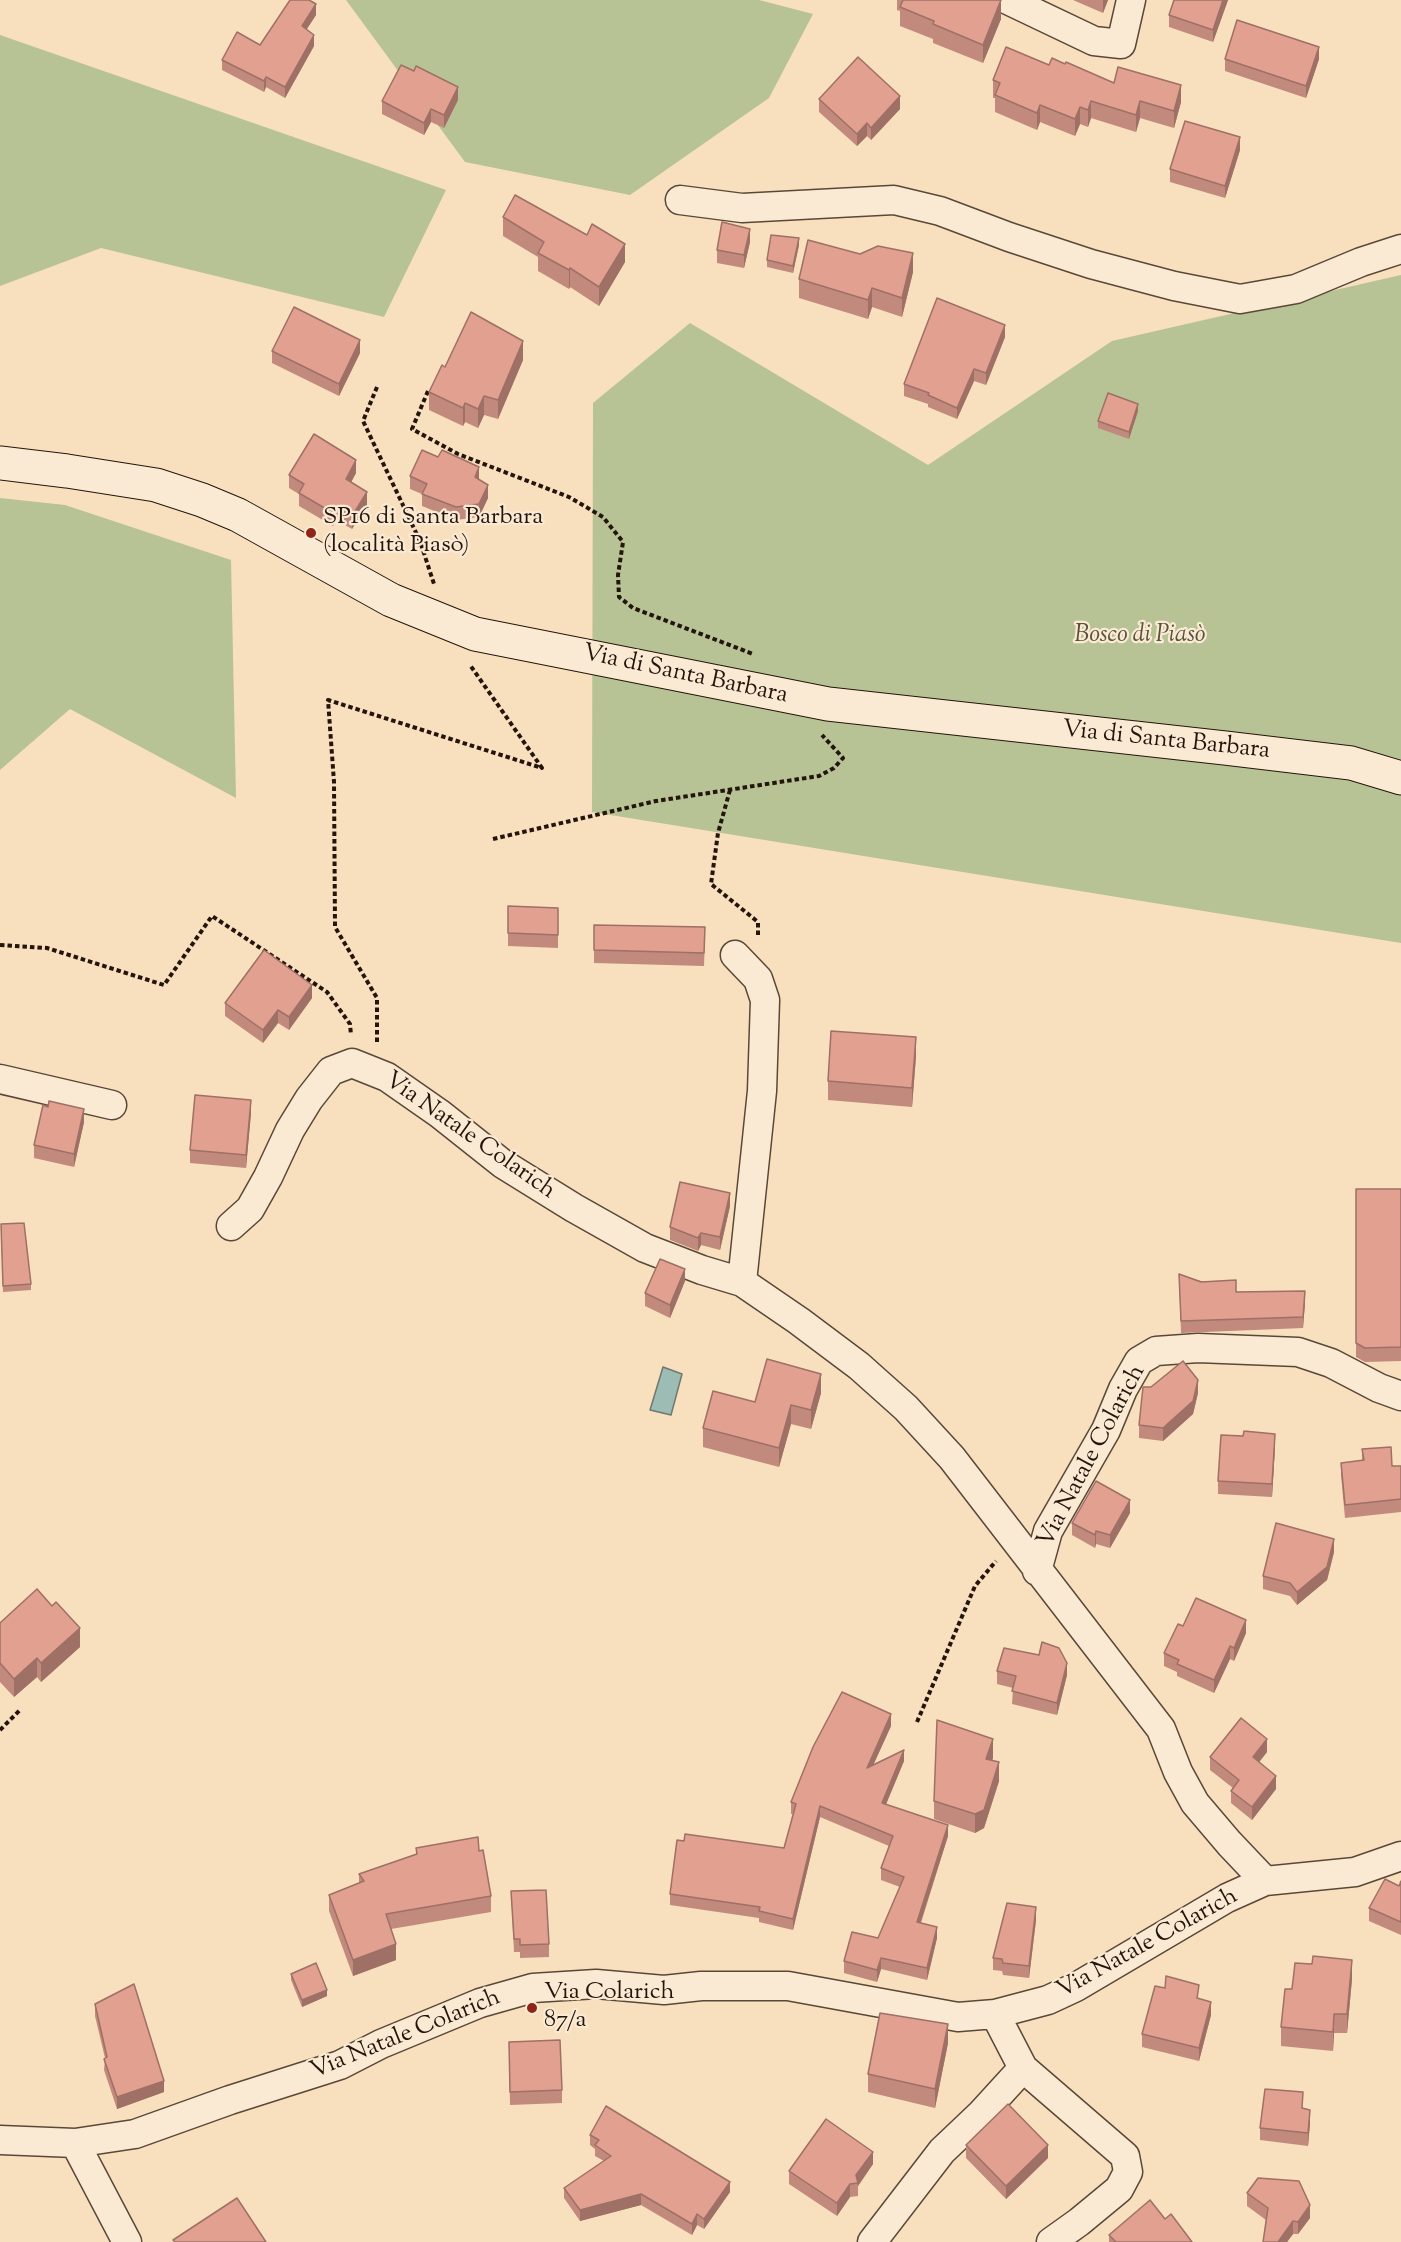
<!DOCTYPE html>
<meta charset="utf-8">
<style>
body{margin:0}
canvas{display:block;background:#f8dfbd}
</style>
<canvas width="1401" height="2242"></canvas>
<script>
const c = document.querySelector('canvas').getContext('2d');
c.lineJoin = 'round';
function paint(path, color) { c.fillStyle = color; c.fill(path, 'evenodd'); }
const toPath = rows => new Path2D(rows.map(r => 'M' + r).join(''));
function trace(path, color, width, dash) { c.strokeStyle = color; c.lineWidth = width; c.lineCap = dash ? 'butt' : 'round'; c.setLineDash(dash || []); c.stroke(path); }
function write(font, color, halo, rows, align = 'center') {
  c.font = font + ' "Sorts Mill Goudy",serif'; c.lineWidth = 4.5; c.setLineDash([]); c.textBaseline = 'middle'; c.strokeStyle = halo; c.fillStyle = color; for (const [text, x, y, turn = 0] of rows) {
    c.save(); c.translate(x, y); c.rotate((+turn || 0) * Math.PI / 180); c.textAlign = isNaN(turn) ? turn : align; if (halo) c.strokeText(text, 0, 0); c.fillText(text, 0, 0); c.restore();
  }
}
const green = toPath([
 [346,0,759,0,813,14,769,98,630,195,465,162],
 [0,35,446,190,384,317,101,248,0,286],
 [1401,275,1401,943,592,812,593,403,690,323,928,465,1112,341],
 [0,498,65,505,231,560,236,798,70,709,0,770]
]);
const water = toPath([
 [663,1367,682,1374,671,1415,650,1410,663,1367]
]);
const path = toPath([
 [377,387,363,421,420,541,434,584],
 [428,391,412,429,458,454,569,497,603,517,623,542,618,575,619,597,633,608,753,654],
 [730,790,718,833,711,884,758,922,758,936],
 [493,839,656,801,819,776,834,768,843,758,822,735],
 [0,945,47,948,164,985,212,916,327,992,350,1024,351,1035],
 [377,1042,377,998,335,927,334,782,328,700,542,768,470,665],
 [917,1722,975,1586,996,1561],
 [0,1730,21,1709]
]);
const street = toPath([
 [1008,0,1094,41,1121,44,1131,0],
 [680,200,742,208,894,200,940,211,1009,237,1091,264,1174,286,1240,299,1296,289,1361,262,1401,249],
 [735,955,758,979,765,1000,762,1091,742,1282],
 [0,1079,112,1105],
 [231,1226,250,1209,268,1177,290,1130,309,1099,331,1071,352,1063,387,1077,440,1114,503,1164,574,1208,645,1248,702,1270,742,1282,799,1321,859,1366,906,1408,952,1458,1161,1729,1178,1772,1195,1803,1229,1843,1265,1881],
 [1037,1571,1048,1531,1106,1430,1123,1389,1139,1361,1156,1351,1198,1348,1298,1352,1331,1363,1379,1388,1401,1396],
 [995,2014,1023,2068,1125,2156,1128,2172,1119,2189,1079,2222,1051,2242],
 [0,2140,75,2143,135,2134,230,2100,340,2065,381,2044,480,2003,533,1988,596,1984,664,1990,701,1986,788,1986,958,2017,995,2014,1048,2000,1076,1987,1227,1898,1265,1881,1355,1872,1401,1856],
 [75,2143,127,2242],
 [872,2242,942,2151,981,2114,1023,2068]
]);
const secondary = toPath([
 [0,463,67,471,156,485,202,500,238,515,391,600,475,634,828,704,1225,748,1351,763,1401,778]
]);
const wall = toPath([
 [897,0,1001,0,1001,19,983,63,933,43,933,39,900,26,900,11,897,10],
 [1073,0,1108,0,1103,13],
 [1174,0,1228,0,1213,42,1169,27,1169,15],
 [316,15,307,29,314,46,285,98,266,87,264,92,222,70,222,60,260,45],
 [1225,59,1319,59,1306,98,1225,71],
 [1065,64,1114,83,1181,102,1174,128,1140,118,1136,132,1091,118,1088,127,1080,124,1075,136,1040,122,1037,130,995,112,995,98,993,98,993,80,1049,65],
 [819,99,900,109,871,140,867,136,857,146,819,112],
 [458,100,444,128,431,122,424,135,382,114,382,101],
 [1240,150,1225,198,1170,182,1170,169],
 [503,217,625,262,599,306,570,287,569,289,538,271,538,257,503,236],
 [750,242,744,268,717,263,717,250],
 [799,245,793,273,767,267,767,260],
 [913,272,902,317,872,307,868,319,799,298,799,279],
 [1005,337,986,385,974,381,957,419,928,407,928,404,904,396,904,384],
 [272,351,360,353,339,396,272,363],
 [523,360,498,419,484,415,478,428,465,422,463,426,429,410,429,392,445,367],
 [1138,411,1129,439,1098,428,1098,421],
 [356,473,351,482,367,505,352,529,336,520,333,526,299,506,299,494,289,488,289,475],
 [410,476,479,479,488,498,479,517,456,520,422,506,422,494,410,489],
 [508,906,558,908,558,948,508,946],
 [594,925,705,939,704,966,594,963],
 [312,998,289,1030,278,1023,263,1043,225,1016,225,1003],
 [916,1056,912,1107,828,1100,828,1081],
 [251,1113,246,1168,190,1163,190,1150],
 [84,1122,74,1167,34,1158,34,1145],
 [1356,1189,1401,1189,1401,1361,1365,1362,1356,1357],
 [730,1206,720,1250,701,1245,698,1251,670,1240,670,1227],
 [1,1224,31,1284,31,1290,3,1292],
 [1179,1274,1236,1292,1305,1302,1303,1328,1181,1333],
 [685,1281,670,1318,645,1306,645,1293],
 [1151,1387,1198,1393,1193,1414,1163,1441,1139,1438,1139,1425],
 [821,1393,811,1429,791,1424,779,1467,703,1447,703,1428,755,1402],
 [1275,1447,1272,1497,1218,1494,1218,1481],
 [1362,1449,1392,1466,1401,1466,1401,1512,1345,1518,1341,1475,1341,1463,1362,1461],
 [1130,1513,1110,1548,1096,1544,1095,1548,1072,1535,1072,1523],
 [1334,1552,1327,1580,1297,1605,1290,1596,1263,1589,1263,1576],
 [0,1623,80,1647,41,1682,37,1677,14,1697,0,1682],
 [1183,1626,1246,1633,1234,1661,1230,1659,1214,1693,1177,1676,1177,1672,1164,1666,1164,1653],
 [997,1671,1067,1675,1057,1715,1012,1704,1013,1688,997,1684],
 [891,1726,873,1765,904,1761,886,1804,948,1836,921,1923,937,1938,927,1980,881,1969,877,1982,844,1973,844,1961,878,1938,900,1887,881,1880,881,1868,889,1846,820,1817,793,1930,759,1922,759,1918,670,1905,670,1894,784,1848,793,1814,791,1814,791,1802],
 [1267,1752,1259,1762,1276,1789,1252,1820,1231,1803,1231,1791,1233,1788,1210,1770,1210,1757],
 [993,1758,992,1760,999,1781,984,1828,975,1833,934,1819,934,1801],
 [416,1848,479,1851,491,1896,491,1912,391,1929,396,1960,353,1976,329,1911,329,1895,359,1883,359,1874,416,1854],
 [1401,1881,1401,1935,1369,1921,1369,1908,1399,1886],
 [511,1891,549,1944,549,1957,520,1958,520,1952,514,1952],
 [1036,1920,1029,1978,1003,1975,1002,1971,993,1970,993,1958],
 [1312,1964,1352,1979,1347,2033,1334,2033,1333,2051,1281,2046,1281,2027,1292,1989],
 [291,1974,327,1996,302,2007,291,1980],
 [1199,1998,1211,2015,1199,2061,1142,2047,1142,2034],
 [95,2004,164,2092,117,2109,104,2070,105,2058,95,2016],
 [509,2042,562,2090,562,2103,510,2105],
 [948,2043,935,2108,868,2092,868,2074],
 [1303,2108,1310,2123,1308,2146,1260,2140,1260,2128],
 [590,2135,730,2192,704,2229,697,2225,692,2235,641,2205,580,2221,564,2198,564,2188,604,2161,595,2156,595,2149,590,2145],
 [966,2145,1048,2158,1006,2199,966,2158],
 [873,2164,858,2186,858,2196,850,2197,837,2216,789,2184,789,2171],
 [1247,2193,1310,2218,1298,2234,1293,2234,1287,2242,1263,2242,1266,2220,1247,2206],
 [1165,2219,1192,2242,1109,2242,1109,2235]
]);
const shadedWall = toPath([
 [1001,0,1001,19,983,63,983,45],
 [1103,0,1108,0,1103,13],
 [1223,0,1228,0,1213,42,1213,30],
 [316,4,316,15,302,36,302,26],
 [314,35,314,46,285,98,285,87],
 [1319,47,1319,59,1306,98,1306,86],
 [266,77,266,87,264,92,264,81],
 [1181,85,1181,102,1174,128,1174,111],
 [458,87,458,100,444,128,444,115],
 [900,96,900,109,871,140,871,128],
 [1091,101,1091,118,1088,127,1088,110],
 [1140,101,1140,118,1136,132,1136,115],
 [1040,105,1040,122,1037,130,1037,113],
 [1080,107,1080,124,1075,136,1075,119],
 [431,109,431,122,424,135,424,123],
 [867,123,867,136,857,146,857,134],
 [1240,137,1240,150,1225,198,1225,186],
 [750,229,750,242,744,268,744,255],
 [799,238,799,245,793,273,793,266],
 [625,244,625,262,599,306,599,287],
 [913,253,913,272,902,317,902,298],
 [570,268,570,287,569,289,569,270],
 [872,288,872,307,868,319,868,300],
 [1005,325,1005,337,986,385,986,373],
 [360,340,360,353,339,396,339,384],
 [523,341,523,360,498,419,498,400],
 [974,369,974,381,957,419,957,408],
 [484,396,484,415,478,428,478,409],
 [465,403,465,422,463,426,463,408],
 [1138,404,1138,411,1129,439,1129,432],
 [356,460,356,473,346,492,346,479],
 [479,467,479,480,475,477],
 [488,485,488,498,479,517,479,504],
 [367,492,367,505,352,529,352,516],
 [336,507,336,520,333,526,333,513],
 [312,985,312,998,289,1030,289,1017],
 [278,1010,278,1023,263,1043,263,1030],
 [916,1037,916,1056,912,1107,912,1088],
 [251,1100,251,1113,246,1168,246,1155],
 [84,1109,84,1122,74,1167,74,1154],
 [730,1193,730,1206,720,1250,720,1237],
 [701,1233,701,1245,698,1251,698,1238],
 [685,1269,685,1281,670,1318,670,1305],
 [1305,1291,1305,1302,1303,1328,1303,1317],
 [821,1374,821,1393,811,1429,811,1410],
 [1198,1380,1198,1393,1193,1414,1163,1441,1163,1428],
 [791,1405,791,1424,779,1467,779,1448],
 [1275,1434,1275,1447,1272,1497,1272,1484],
 [1130,1500,1130,1513,1110,1548,1110,1535],
 [1096,1531,1096,1544,1095,1548,1095,1535],
 [1334,1539,1334,1552,1327,1580,1297,1605,1297,1592],
 [1246,1620,1246,1633,1234,1661,1234,1648],
 [80,1628,80,1647,41,1682,41,1663],
 [1230,1646,1230,1659,1214,1693,1214,1680],
 [37,1658,37,1677,14,1697,14,1679],
 [1067,1663,1067,1675,1057,1715,1057,1703],
 [891,1714,891,1726,867,1779,867,1768],
 [993,1739,993,1758,986,1777,986,1759],
 [1267,1739,1267,1752,1253,1770,1253,1757],
 [904,1750,904,1761,882,1814,882,1803],
 [999,1762,999,1781,984,1828,975,1833,975,1814],
 [1276,1776,1276,1789,1252,1820,1252,1807],
 [820,1806,820,1817,793,1930,793,1919],
 [948,1825,948,1836,917,1933,917,1922],
 [1036,1907,1036,1920,1029,1978,1029,1966],
 [937,1927,937,1938,927,1980,927,1968],
 [396,1944,396,1960,353,1976,353,1960],
 [881,1958,881,1969,877,1982,877,1970],
 [1352,1960,1352,1979,1347,2033,1347,2014],
 [327,1990,327,1996,302,2007,302,2000],
 [1211,2002,1211,2015,1199,2061,1199,2048],
 [1334,2014,1334,2033,1333,2051,1333,2032],
 [948,2024,948,2043,935,2108,935,2089],
 [164,2081,164,2092,117,2109,117,2097],
 [1310,2110,1310,2123,1308,2146,1308,2133],
 [1048,2145,1048,2158,1006,2199,1006,2186],
 [873,2152,873,2164,858,2186,856,2175],
 [730,2182,730,2192,704,2229,704,2219],
 [850,2184,850,2197,837,2216,837,2203],
 [641,2194,641,2205,580,2221,580,2210],
 [1310,2205,1310,2218,1298,2234,1298,2222],
 [697,2214,697,2225,692,2235,692,2224],
 [1293,2221,1293,2234,1287,2242,1278,2242]
]);
const building = toPath([
 [290,0,309,0,316,4,302,26,314,35,285,87,266,77,264,81,222,60,237,32,260,45,290,0],
 [903,0,1001,0,983,45,933,24,934,21,900,7,903,0],
 [1174,0,1223,0,1213,30,1169,15,1174,0],
 [1237,20,1319,47,1306,86,1225,59,1237,20],
 [1006,47,1049,65,1052,58,1065,64,1066,62,1114,83,1118,67,1181,85,1174,111,1140,101,1136,115,1091,101,1088,110,1080,107,1075,119,1040,105,1037,113,995,95,1000,83,993,80,1006,47],
 [858,57,900,96,871,128,867,123,857,134,819,99,858,57],
 [401,65,414,71,416,66,458,87,444,115,431,109,424,123,382,101,401,65],
 [1185,121,1240,137,1225,186,1170,169,1185,121],
 [515,195,587,235,592,224,625,244,599,287,570,268,569,270,538,253,544,242,503,217,515,195],
 [722,222,750,229,744,255,717,250,722,222],
 [771,235,799,238,793,266,767,260,771,235],
 [808,240,860,254,878,246,913,253,902,298,872,288,868,300,799,279,808,240],
 [937,298,1005,325,986,373,974,369,957,408,928,395,929,393,904,384,937,298],
 [294,307,360,340,339,384,272,351,294,307],
 [471,312,523,341,498,400,484,396,478,409,465,403,463,408,429,392,442,365,445,367,471,312],
 [1108,393,1138,404,1129,432,1098,421,1108,393],
 [314,434,356,460,346,479,367,492,352,516,336,507,333,513,299,493,304,484,289,475,314,434],
 [422,450,438,457,442,450,479,467,475,477,488,485,479,504,456,507,422,494,427,484,410,476,422,450],
 [508,906,558,908,558,935,508,933,508,906],
 [594,925,705,927,704,953,594,950,594,925],
 [264,950,312,985,289,1017,278,1010,263,1030,225,1003,264,950],
 [831,1031,916,1037,912,1088,828,1081,831,1031],
 [195,1095,251,1100,246,1155,190,1150,195,1095],
 [49,1101,84,1109,74,1154,34,1145,43,1105,48,1107,49,1101],
 [680,1182,730,1193,720,1237,701,1233,698,1238,670,1227,680,1182],
 [1356,1189,1401,1189,1401,1347,1365,1348,1356,1343,1356,1189],
 [24,1223,31,1284,3,1286,1,1224,24,1223],
 [660,1259,685,1269,670,1305,645,1293,660,1259],
 [1179,1274,1201,1282,1236,1280,1236,1292,1305,1291,1303,1317,1181,1321,1179,1274],
 [767,1359,821,1374,811,1410,791,1405,779,1448,703,1428,713,1391,755,1402,767,1359],
 [1183,1361,1198,1380,1193,1401,1163,1428,1139,1425,1143,1387,1151,1387,1183,1361],
 [1244,1431,1275,1434,1272,1484,1218,1481,1221,1435,1243,1436,1244,1431],
 [1391,1447,1392,1466,1401,1466,1401,1499,1345,1505,1341,1463,1364,1460,1362,1449,1391,1447],
 [1096,1481,1130,1500,1110,1535,1096,1531,1095,1535,1072,1523,1096,1481],
 [1276,1523,1334,1539,1327,1567,1297,1592,1290,1583,1263,1576,1276,1523],
 [37,1589,52,1606,56,1602,80,1628,41,1663,37,1658,14,1679,0,1663,0,1623,37,1589],
 [1196,1598,1246,1620,1234,1648,1230,1646,1214,1680,1177,1664,1179,1660,1164,1653,1178,1624,1183,1626,1196,1598],
 [1042,1642,1059,1648,1067,1663,1057,1703,1012,1691,1016,1676,997,1671,1004,1648,1039,1655,1042,1642],
 [842,1692,891,1714,867,1768,904,1750,882,1803,948,1825,917,1922,937,1927,927,1968,881,1958,877,1970,844,1961,852,1932,878,1938,904,1877,881,1868,893,1836,820,1806,793,1919,759,1911,760,1907,670,1894,677,1840,684,1841,685,1834,784,1848,796,1804,791,1802,813,1747,842,1692],
 [1241,1718,1267,1739,1253,1757,1276,1776,1252,1807,1231,1791,1239,1780,1210,1757,1241,1718],
 [937,1720,993,1739,986,1759,999,1762,984,1810,975,1814,934,1801,937,1720],
 [478,1837,479,1851,483,1850,491,1896,386,1914,396,1944,353,1960,329,1895,364,1881,359,1874,417,1854,416,1848,478,1837],
 [1385,1879,1399,1886,1401,1881,1401,1922,1369,1908,1385,1879],
 [546,1890,549,1944,520,1945,520,1939,514,1939,511,1891,546,1890],
 [1007,1903,1036,1907,1029,1966,1003,1963,1002,1959,993,1958,1007,1903],
 [1313,1956,1352,1960,1347,2014,1334,2014,1333,2032,1281,2027,1285,1989,1292,1989,1295,1963,1312,1964,1313,1956],
 [316,1963,327,1990,302,2000,291,1974,316,1963],
 [1166,1976,1199,1985,1197,1998,1211,2002,1199,2048,1142,2034,1155,1986,1165,1988,1166,1976],
 [134,1984,164,2081,117,2097,104,2059,107,2057,95,2004,134,1984],
 [880,2013,948,2024,935,2089,868,2074,880,2013],
 [560,2040,562,2090,510,2092,509,2042,560,2040],
 [1265,2089,1303,2092,1302,2108,1310,2110,1308,2133,1260,2128,1265,2089],
 [1008,2104,1048,2145,1006,2186,966,2145,1008,2104],
 [606,2106,730,2182,704,2219,697,2214,692,2224,641,2194,580,2210,564,2188,611,2156,595,2145,599,2140,590,2135,606,2106],
 [826,2119,873,2152,856,2175,858,2183,850,2184,837,2203,789,2171,826,2119],
 [1258,2178,1299,2181,1310,2205,1298,2222,1293,2221,1278,2242,1263,2242,1268,2208,1247,2193,1258,2178],
 [237,2198,266,2242,175,2242,173,2240,237,2198],
 [1150,2200,1165,2219,1171,2214,1192,2242,1116,2242,1109,2235,1150,2200]
]);
const markers = [
 [311,533,6,"#8f2418"],
 [532,2008,6,"#8f2418"]
];
const poiNames = [
 ["SP16 di Santa Barbara",323,519],
 ["(località Piasò)",323,547],
 ["Via Colarich",544,1994],
 ["87/a",544,2022]
];
const parkNames = [
 ["Bosco di Piasò",1140,637]
];
const streetNames = [
 ["Via di Santa Barbara",685,676,12],
 ["Via di Santa Barbara",1166,742,6],
 ["Via Natale Colarich",469,1137,35],
 ["Via Natale Colarich",1093,1457,-62],
 ["Via Natale Colarich",1148,1945,-29],
 ["Via Natale Colarich",406,2036,-22]
];
paint(green, '#b7c395');
paint(water, '#9dbcb3');
trace(water, '#6d7970', 1.5);
trace(street, '#594838', 31);
trace(secondary, '#24150c', 35);
trace(path, '#24150c', 4, [4.5, 3]);
trace(street, '#faead4', 28);
trace(secondary, '#faead4', 33);
paint(wall, '#c28a7d');
paint(shadedWall, '#9e7066');
paint(building, '#e2a091');
trace(building, '#9e7066', 1.5);
for (const [x, y, r, color] of markers) { const dot = new Path2D(); dot.arc(x, y, r, 0, 2 * Math.PI); c.fillStyle = color; c.fill(dot); trace(dot, '#faead4', 2); }
write('24px', '#24150c', '#faead4', poiNames, 'left');
write('italic 24px', '#57523c', '#faead4', parkNames);
write('24px', '#24150c', '#faead4', streetNames);
</script>
